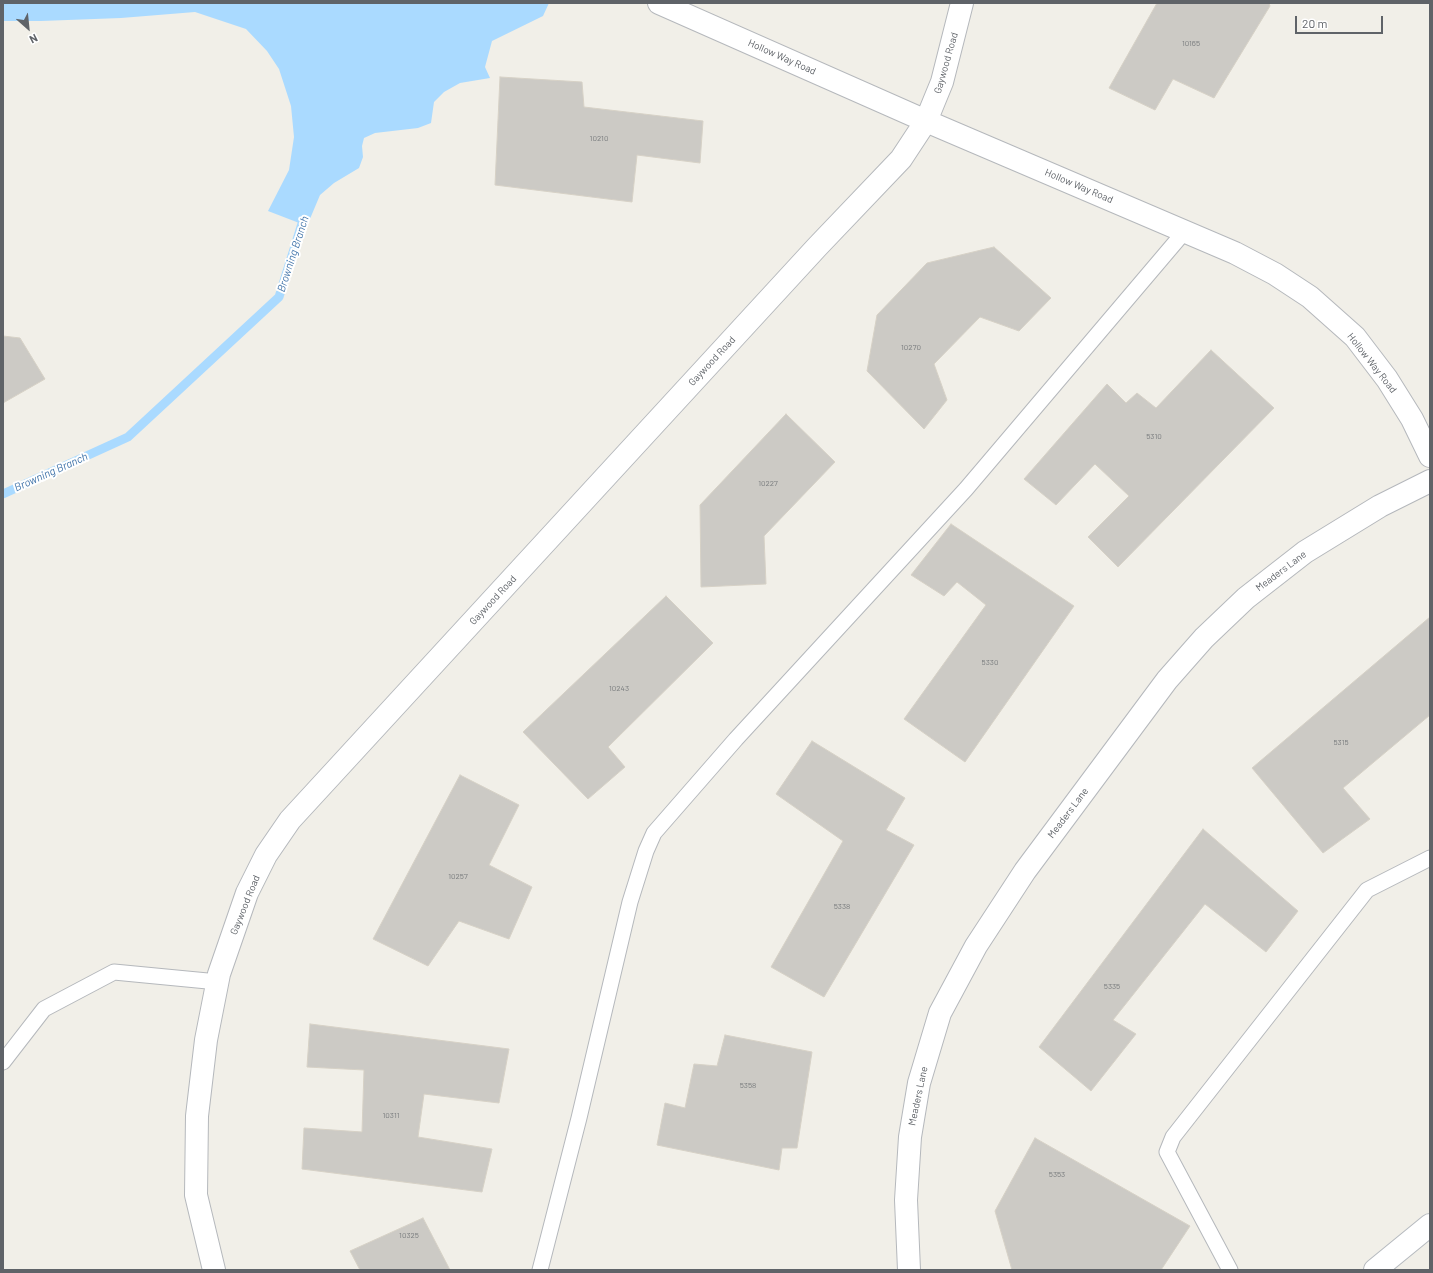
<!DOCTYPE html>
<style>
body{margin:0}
#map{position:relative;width:1433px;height:1273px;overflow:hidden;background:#f1efe8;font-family:Barlow,sans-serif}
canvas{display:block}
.frame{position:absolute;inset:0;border:4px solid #5f6368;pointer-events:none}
.north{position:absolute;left:8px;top:8px;width:40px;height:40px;-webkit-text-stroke:3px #fff;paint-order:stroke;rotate:153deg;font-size:11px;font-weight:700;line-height:16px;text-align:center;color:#5f6368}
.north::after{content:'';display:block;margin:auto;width:14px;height:18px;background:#5f6368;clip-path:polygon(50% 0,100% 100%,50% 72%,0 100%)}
.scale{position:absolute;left:1295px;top:16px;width:88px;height:18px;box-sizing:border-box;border:2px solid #5f6368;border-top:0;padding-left:5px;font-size:12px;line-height:14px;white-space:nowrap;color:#5f6368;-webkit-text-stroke:3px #fff;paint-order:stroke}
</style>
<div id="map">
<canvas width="1433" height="1273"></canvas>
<div class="frame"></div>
<div class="north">N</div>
<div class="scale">20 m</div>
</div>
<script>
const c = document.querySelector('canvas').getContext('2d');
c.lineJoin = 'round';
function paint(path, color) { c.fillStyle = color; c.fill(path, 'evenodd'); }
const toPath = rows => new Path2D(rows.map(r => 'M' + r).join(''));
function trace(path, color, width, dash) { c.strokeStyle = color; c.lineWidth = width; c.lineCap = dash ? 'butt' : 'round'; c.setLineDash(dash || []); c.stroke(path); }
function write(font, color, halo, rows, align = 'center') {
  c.font = font + ' Barlow,sans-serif'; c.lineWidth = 4; c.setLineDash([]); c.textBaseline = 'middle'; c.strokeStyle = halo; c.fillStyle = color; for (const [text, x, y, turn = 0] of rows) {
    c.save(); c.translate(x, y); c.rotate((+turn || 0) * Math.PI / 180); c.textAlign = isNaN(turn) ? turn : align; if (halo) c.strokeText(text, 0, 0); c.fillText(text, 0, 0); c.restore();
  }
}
const water = toPath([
 [3,3,549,3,543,16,492,41,485,67,490,78,460,83,444,92,434,102,431,123,418,128,375,133,364,138,362,146,363,157,359,168,334,183,320,195,307,226,268,211,289,170,294,137,291,106,279,69,267,51,246,29,195,12,121,18,41,21,3,21]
]);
const stream = toPath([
 [3,494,128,437,279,297,305,214]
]);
const building = toPath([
 [1157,3,1269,3,1270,6,1214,98,1173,79,1155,110,1109,88,1157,3],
 [500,77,582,82,584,107,703,121,700,163,637,155,632,202,495,185,500,77],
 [994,247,1051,298,1019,331,980,317,934,364,947,400,924,429,867,371,877,315,927,263,994,247],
 [3,336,20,338,45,379,3,403,3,336],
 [1211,350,1274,408,1118,567,1088,537,1129,496,1095,464,1056,505,1024,479,1107,384,1126,403,1137,393,1156,408,1211,350],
 [786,414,835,462,764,536,766,584,701,587,700,505,786,414],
 [951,524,1074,606,965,762,904,719,986,605,957,582,944,596,911,575,951,524],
 [666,596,713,643,608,747,625,767,588,799,523,732,666,596],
 [1430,617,1430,715,1343,788,1370,819,1323,853,1252,768,1430,617],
 [812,741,905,798,886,830,914,845,824,997,771,967,843,841,776,794,812,741],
 [460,775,519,805,489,865,532,887,509,939,459,921,428,966,373,939,460,775],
 [1203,829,1298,911,1266,952,1205,904,1113,1020,1136,1034,1091,1091,1039,1047,1203,829],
 [310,1024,509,1049,499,1103,424,1094,418,1137,492,1149,482,1192,302,1169,304,1128,362,1132,364,1070,307,1067,310,1024],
 [725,1035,812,1052,797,1148,782,1148,779,1170,657,1145,665,1103,685,1108,694,1064,717,1066,725,1035],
 [1035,1138,1190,1226,1161,1270,1012,1270,995,1211,1035,1138],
 [423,1218,450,1270,360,1270,350,1251,423,1218]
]);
const lane = toPath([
 [3,1062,44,1009,114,972,218,982],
 [540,1270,579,1118,630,902,646,851,654,833,736,739,966,489,1185,231],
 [1230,1270,1167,1152,1173,1137,1367,890,1430,858]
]);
const street = toPath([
 [659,3,926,121,1235,253,1275,274,1310,297,1355,337,1387,379,1412,419,1430,456],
 [214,1270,196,1195,197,1116,206,1040,219,974,247,893,266,855,290,820,817,247,901,159,926,121,942,82,962,3],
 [909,1270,906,1200,910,1137,919,1083,940,1013,976,946,1025,871,1167,680,1204,638,1246,598,1305,552,1380,506,1430,481]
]);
const secondary = toPath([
 [1375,1270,1430,1225]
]);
const numberNames = [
 ["10165",1191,43],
 ["10210",599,138],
 ["10270",911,347],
 ["5310",1154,436],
 ["10227",768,483],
 ["5330",990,662],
 ["10243",619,688],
 ["5315",1341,742],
 ["10257",458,876],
 ["5338",842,906],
 ["5335",1112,986],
 ["5358",748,1085],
 ["10311",391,1115],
 ["5353",1057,1174],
 ["10325",409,1235]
];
const streetNames = [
 ["Hollow Way Road",782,57,24],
 ["Gaywood Road",946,63,-74],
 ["Hollow Way Road",1079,186,23],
 ["Gaywood Road",712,361,-47],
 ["Hollow Way Road",1372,363,52],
 ["Meaders Lane",1281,571,-37],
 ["Gaywood Road",493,600,-47],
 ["Meaders Lane",1068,813,-53],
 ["Gaywood Road",245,905,-68],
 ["Meaders Lane",918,1096,-78]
];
const waterNames = [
 ["Browning Branch",293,254,-72],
 ["Browning Branch",51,472,-24]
];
paint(water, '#aadaff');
trace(stream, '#aadaff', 9);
paint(building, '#cccac5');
trace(building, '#d6d1c6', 1);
trace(lane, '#b5b8bc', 17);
trace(street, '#b5b8bc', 24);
trace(secondary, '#b6babf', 24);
trace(lane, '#fff', 15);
trace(street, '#fff', 22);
trace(secondary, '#fff', 22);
write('8px', '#7a7d7f', null, numberNames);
write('10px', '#5f6368', '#fff', streetNames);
write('italic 11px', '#4174aa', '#fff', waterNames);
</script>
